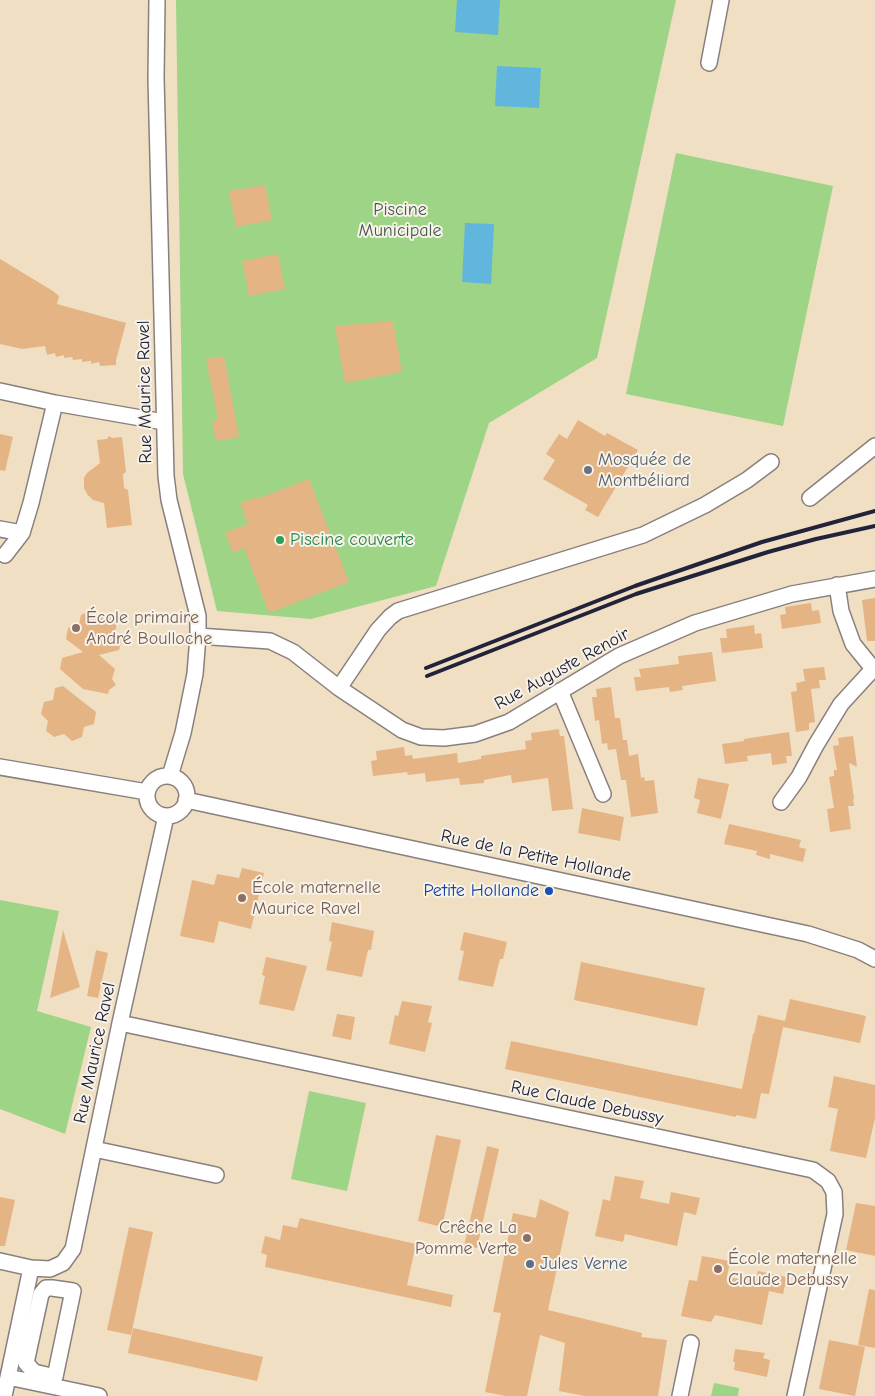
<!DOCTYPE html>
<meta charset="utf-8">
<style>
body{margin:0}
canvas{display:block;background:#f0dfc2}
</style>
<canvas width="875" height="1396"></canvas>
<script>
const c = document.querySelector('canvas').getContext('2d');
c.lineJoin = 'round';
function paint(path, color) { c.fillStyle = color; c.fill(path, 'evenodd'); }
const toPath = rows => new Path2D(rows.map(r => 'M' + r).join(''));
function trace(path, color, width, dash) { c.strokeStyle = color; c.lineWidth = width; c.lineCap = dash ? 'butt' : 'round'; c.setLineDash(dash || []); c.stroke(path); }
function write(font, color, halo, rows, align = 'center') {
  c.font = font + ' "Comic Neue",sans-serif'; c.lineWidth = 4; c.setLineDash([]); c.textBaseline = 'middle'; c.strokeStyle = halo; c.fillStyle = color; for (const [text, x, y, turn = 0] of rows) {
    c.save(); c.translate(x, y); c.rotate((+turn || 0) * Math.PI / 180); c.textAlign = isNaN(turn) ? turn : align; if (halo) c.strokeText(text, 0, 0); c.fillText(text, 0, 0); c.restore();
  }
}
const green = toPath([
 [176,0,676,0,597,358,489,423,436,586,311,619,217,611,183,474],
 [676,153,833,186,783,426,626,394],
 [0,900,59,911,37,1011,91,1027,65,1134,0,1109],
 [309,1091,366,1103,347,1191,291,1179],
 [714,1383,739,1388,738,1396,711,1396]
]);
const water = toPath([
 [457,0,500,0,498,35,455,32],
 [497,66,541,68,539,108,495,106],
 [465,223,494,224,491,284,462,282]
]);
const building = toPath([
 [265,185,272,220,236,227,229,191],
 [278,254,285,289,249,296,242,261],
 [0,259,53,291,59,296,57,304,126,323,116,360,116,365,100,366,99,362,91,364,91,361,82,362,82,359,73,360,72,357,64,358,64,355,56,357,55,353,47,355,45,346,22,349,0,344],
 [393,321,402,372,345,383,335,326],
 [224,356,239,437,216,441,212,421,218,420,206,359],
 [578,420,605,436,607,433,638,450,598,517,585,510,588,505,543,479,555,460,546,454,559,434,567,439],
 [0,434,13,437,5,471,0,470],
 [109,436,112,438,122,437,126,472,123,474,124,488,128,490,132,525,107,528,104,503,93,500,87,494,84,488,84,478,87,473,100,463,97,440,107,439],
 [309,479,349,582,269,613,244,548,233,553,225,533,248,524,240,503,257,497,257,499],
 [875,598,875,641,867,641,862,600],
 [811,603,812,611,819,610,821,623,782,629,780,615,786,614,785,607],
 [89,611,97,618,107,614,117,622,115,632,122,638,119,650,99,655,115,669,112,679,116,685,109,690,108,694,83,689,60,669,62,658,83,652,66,639,68,628,79,624,81,615],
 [754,625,755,634,761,633,763,648,722,653,720,638,727,638,726,629],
 [712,652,716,681,682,686,683,690,670,692,669,687,636,691,634,677,641,677,639,669,679,664,678,656],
 [824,667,826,680,819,680,820,688,811,689,815,722,809,723,809,730,796,732,791,692,797,691,796,683,805,681,803,669],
 [63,686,96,712,94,724,84,727,82,737,72,741,64,734,54,737,46,731,48,721,41,714,44,702,53,700,55,688],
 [611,687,615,718,620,718,623,740,627,740,629,756,638,754,641,778,644,777,645,781,654,780,658,813,631,817,626,780,621,780,616,749,608,750,607,743,602,744,599,720,595,721,592,697,597,697,596,689],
 [559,729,560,736,564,736,573,809,552,811,548,778,512,783,511,775,484,780,484,783,460,785,459,778,426,782,425,773,408,775,407,772,373,776,371,761,377,760,376,751,404,747,405,756,412,755,413,759,457,753,458,763,481,759,481,756,526,749,525,741,532,740,531,733],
 [789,732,792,756,786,756,787,763,772,765,771,753,747,756,748,761,725,764,722,744,744,741,744,739],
 [853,736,857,767,849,763,854,799,853,799,854,806,848,806,851,829,830,832,827,809,834,808,829,777,834,776,834,770,837,770,833,746,839,745,838,738],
 [698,778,729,784,721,819,697,813,700,800,694,798],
 [582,808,624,817,620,841,578,833],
 [729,824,801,840,799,847,806,849,803,862,770,854,770,859,756,855,757,851,724,844],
 [242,868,264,873,251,929,219,921,214,943,180,936,192,880,214,885,217,874,239,878],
 [332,922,374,931,371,950,368,950,362,977,326,970,332,942,329,941],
 [63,930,80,987,50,998,58,957],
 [464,932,507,942,503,959,500,959,493,987,458,980,464,951,460,950],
 [96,950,108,953,98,998,87,996],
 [266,957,307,966,294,1011,259,1004,265,976,262,975],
 [581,962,705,988,697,1026,574,1000],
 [790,999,866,1016,860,1043,783,1027,769,1094,761,1093,756,1119,736,1115,736,1117,505,1069,511,1041,742,1089,753,1034,754,1034,758,1015,785,1021],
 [402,1001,432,1006,428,1022,432,1023,425,1052,389,1044,395,1015,398,1016],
 [337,1014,355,1017,351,1040,332,1036],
 [834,1076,875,1085,875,1118,866,1158,830,1151,838,1109,828,1107],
 [436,1135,461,1140,442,1227,418,1221],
 [487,1146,499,1149,477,1248,464,1246],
 [615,1176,644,1181,640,1198,669,1204,671,1192,700,1198,696,1215,684,1212,677,1246,625,1234,623,1242,595,1236,603,1199,610,1201],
 [0,1197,15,1200,5,1246,0,1246],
 [540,1199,569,1212,548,1310,642,1333,641,1337,667,1340,658,1396,585,1396,559,1391,565,1343,540,1335,527,1396,506,1396,485,1392,501,1313,493,1312,513,1213,536,1218],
 [856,1203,875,1206,875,1256,846,1250],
 [300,1218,416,1244,407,1285,453,1295,451,1307,265,1267,267,1255,261,1253,265,1236,280,1240,283,1225,297,1228],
 [129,1227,153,1232,131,1335,107,1330],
 [702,1256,730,1261,727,1277,755,1282,758,1271,787,1277,783,1294,769,1291,762,1325,715,1315,711,1322,681,1316,689,1280,697,1281],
 [869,1289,875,1290,875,1348,858,1345],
 [133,1328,263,1357,257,1381,128,1353],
 [829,1340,865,1347,855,1396,819,1389],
 [735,1349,765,1353,763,1358,770,1360,767,1377,734,1370,735,1362,733,1362]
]);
const minor = toPath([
 [157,0,156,78,166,476,169,500,198,616,198,636,195,674,183,733,170,776],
 [709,63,721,0],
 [0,391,55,403,164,422],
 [810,498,875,446],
 [0,529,22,533],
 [5,555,22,533,31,503,55,403],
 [837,585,841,611,853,644,875,671],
 [198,636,270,641,293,652,339,688,402,730,421,737,444,738,475,734,509,722,619,656,695,623,792,594,875,579],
 [339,688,378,630,390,617,398,611,643,535,705,505,747,480,771,462],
 [560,691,603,794],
 [0,767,147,792],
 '147 796a20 20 0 1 1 40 0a20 20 0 1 1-40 0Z',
 [186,800,808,934,858,950,875,959],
 [781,802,799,777,816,745,841,704,873,669],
 [120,1023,813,1170,828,1181,834,1192,835,1214,795,1396],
 [94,1149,216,1175],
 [0,1261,31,1268,50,1269,63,1263,73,1249,120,1023,166,816],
 [46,1288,52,1288,73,1291,55,1377,34,1372,26,1363,41,1294,46,1288],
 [8,1377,99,1396],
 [4,1396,31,1268],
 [680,1396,691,1343]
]);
const rail = toPath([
 [426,668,635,586,762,542,875,511],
 [427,676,636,594,768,552,816,539,875,526]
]);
const markers = [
 [588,470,5,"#6b7280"],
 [280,540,5,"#2e9e5b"],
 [76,628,5,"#8d6e63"],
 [549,891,5,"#1a4fb4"],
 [242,898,5,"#8d6e63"],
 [527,1238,5,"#8d6e63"],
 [530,1264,5,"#5c6f8a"],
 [718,1269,5,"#8d6e63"]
];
const parkNames = [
 ["Piscine",400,210],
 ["Municipale",400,231]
];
const streetNames = [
 ["Rue Maurice Ravel",145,392,-91],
 ["Rue Auguste Renoir",562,669,-29],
 ["Rue de la Petite Hollande",536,856,12],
 ["Rue Maurice Ravel",95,1053,-78],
 ["Rue Claude Debussy",587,1103,12]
];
const worshipNames = [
 ["Mosquée de",598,460],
 ["Montbéliard",598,481]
];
const leisureNames = [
 ["Piscine couverte",290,540]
];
const educationNames = [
 ["École primaire",86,618],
 ["André Boulloche",86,639],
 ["École maternelle",252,888],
 ["Maurice Ravel",252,909],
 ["Crêche La",517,1228,"right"],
 ["Pomme Verte",517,1249,"right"],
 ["École maternelle",728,1259],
 ["Claude Debussy",728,1280]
];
const transitNames = [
 ["Petite Hollande",539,891]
];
const serviceNames = [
 ["Jules Verne",540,1264]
];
paint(green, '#9ed486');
paint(water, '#61b6dd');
paint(building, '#e5b485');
trace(minor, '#89807e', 18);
trace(minor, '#fff', 15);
trace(rail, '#22223b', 4);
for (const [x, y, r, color] of markers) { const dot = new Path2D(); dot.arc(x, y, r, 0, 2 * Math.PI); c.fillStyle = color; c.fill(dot); trace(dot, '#f7f3e8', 2); }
write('18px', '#475752', '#f7f3e8', parkNames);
write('18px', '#22223b', '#f7f3e8', streetNames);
write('18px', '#5b616d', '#f7f3e8', worshipNames, 'left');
write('18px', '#27864d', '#f7f3e8', leisureNames, 'left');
write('18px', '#785e54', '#f7f3e8', educationNames, 'left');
write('18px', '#164399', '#f7f3e8', transitNames, 'right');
write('18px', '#4e5e75', '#f7f3e8', serviceNames, 'left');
</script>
